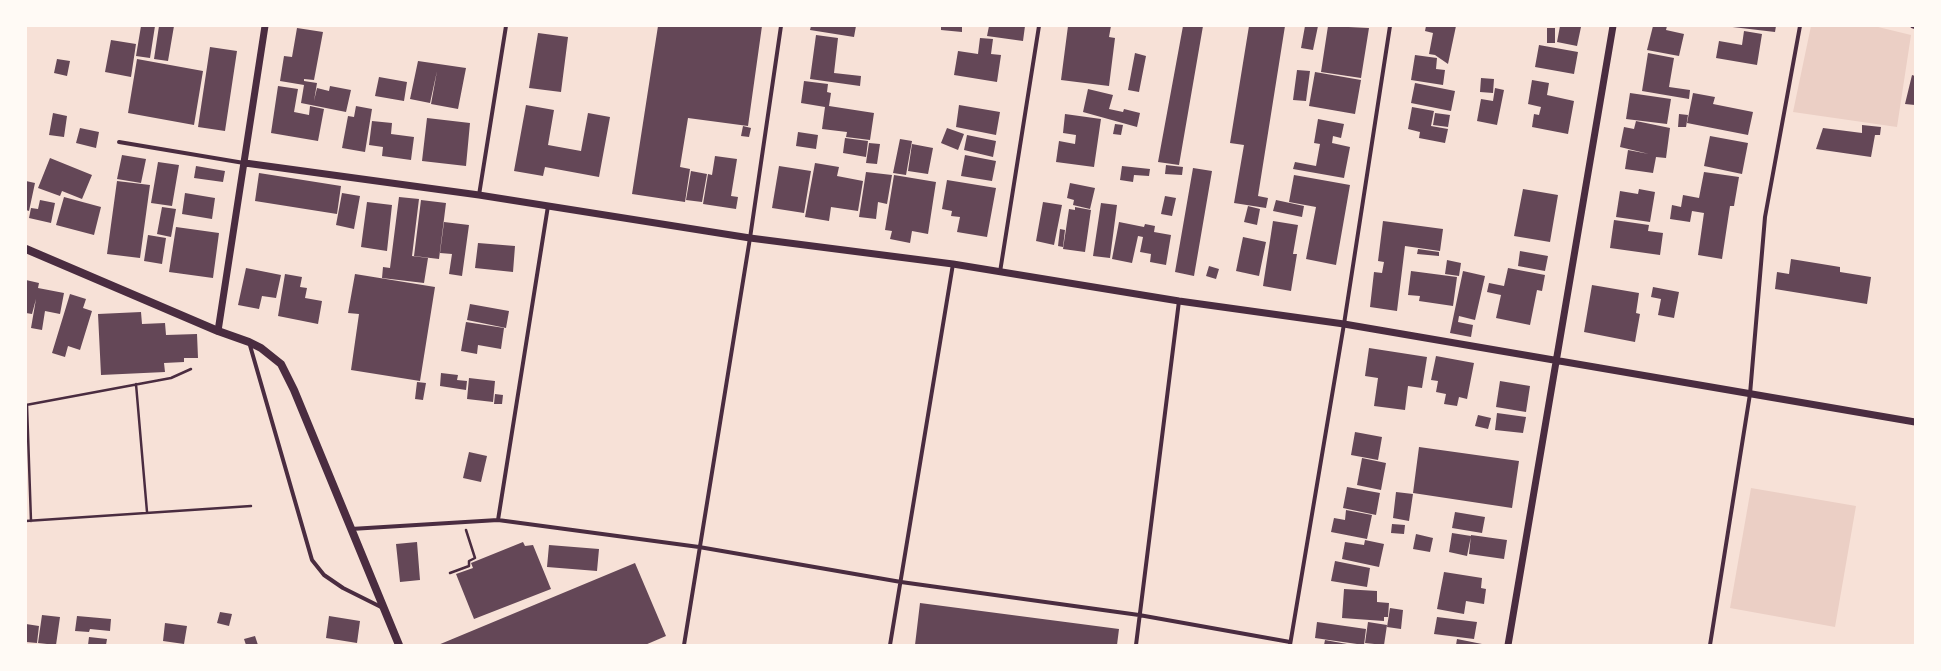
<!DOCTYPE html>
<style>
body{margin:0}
#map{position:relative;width:1941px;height:671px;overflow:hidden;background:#f7e1d7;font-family:"IBM Plex Sans",sans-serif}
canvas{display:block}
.frame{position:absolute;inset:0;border:27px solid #fffaf5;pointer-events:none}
</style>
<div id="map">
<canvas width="1941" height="671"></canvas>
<div class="frame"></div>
</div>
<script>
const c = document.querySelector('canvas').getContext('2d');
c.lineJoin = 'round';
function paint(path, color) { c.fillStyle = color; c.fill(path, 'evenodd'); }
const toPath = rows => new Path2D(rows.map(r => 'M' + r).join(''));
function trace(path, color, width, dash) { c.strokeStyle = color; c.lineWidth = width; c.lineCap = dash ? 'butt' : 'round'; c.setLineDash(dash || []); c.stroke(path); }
const green = toPath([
 [1811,26,1874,26,1911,35,1897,127,1793,112],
 [1751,488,1856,506,1835,627,1730,608]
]);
const building = toPath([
 [141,26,155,26,150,58,136,56],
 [159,26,174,26,168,61,154,59],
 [658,26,762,26,748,126,688,118,680,167,690,169,685,202,632,194],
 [811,26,856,26,854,37,810,30],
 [941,26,962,26,962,32,941,30],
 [989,26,1025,26,1023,41,987,36],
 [1068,26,1111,26,1109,37,1115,38,1109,86,1061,80],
 [1183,26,1203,26,1179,165,1158,162],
 [1249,26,1285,26,1258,196,1268,198,1266,208,1234,203,1244,145,1230,143],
 [1305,26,1318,26,1313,50,1301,48],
 [1328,26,1369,28,1361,78,1321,72],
 [1426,26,1456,26,1448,64,1435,55,1429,54,1433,33,1425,31],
 [1560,26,1581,27,1577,46,1557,42],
 [1653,26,1667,26,1666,30,1684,34,1679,56,1647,50],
 [1724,26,1776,26,1775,32],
 [297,28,323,32,314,80,304,79,304,81,317,83,314,101,317,88,329,91,330,86,351,90,346,112,301,103,304,85,280,81,284,56,292,57],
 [1547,28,1555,28,1555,43,1547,43],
 [1744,31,1762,34,1757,65,1716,58,1719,41,1742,45],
 [538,33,568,37,561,92,529,88],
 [816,35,838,38,834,73,861,76,860,86,810,79],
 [980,38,993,39,991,54,1001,55,997,82,954,75,958,51,978,54],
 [111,40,136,44,131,77,105,72],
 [1539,45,1578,52,1574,74,1535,67],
 [210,47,237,51,225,131,198,127],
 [1135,53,1146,56,1139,92,1128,90],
 [1648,53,1674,58,1669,87,1690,90,1689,99,1642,91],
 [1415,55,1437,58,1436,69,1445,70,1443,85,1411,80],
 [57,59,70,61,67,76,54,73],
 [137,59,203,71,194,125,128,113],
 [418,61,466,68,458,109,431,104,437,71,430,103,410,99],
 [1297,70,1310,71,1306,101,1293,100],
 [1315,72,1361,80,1355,114,1309,106],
 [1912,75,1915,76,1915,105,1905,104],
 [379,77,407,82,404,101,375,96],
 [1481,78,1494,79,1493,93,1480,92],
 [1532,80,1549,83,1547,95,1574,101,1568,134,1532,127,1534,114,1539,115,1541,107,1528,104],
 [804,81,828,84,827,92,831,93,829,106,874,113,870,140,846,137,847,132,822,129,825,107,801,103],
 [1415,83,1455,91,1451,111,1411,103],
 [278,86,298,89,294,112,309,115,310,106,324,109,318,141,271,133],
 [1495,88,1504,90,1497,125,1477,121,1481,99,1493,101],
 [1088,89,1113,95,1109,109,1123,112,1124,109,1140,113,1137,127,1083,112],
 [1630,93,1671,99,1667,124,1626,119],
 [1693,93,1715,97,1713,104,1753,112,1748,135,1687,123],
 [526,105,554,110,548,145,581,151,588,113,610,117,599,177,545,167,543,176,514,171],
 [959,105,1000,112,996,135,956,127],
 [356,106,372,109,365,152,342,148,348,116,354,117],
 [1412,107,1434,111,1431,126,1448,129,1445,143,1419,138,1420,132,1408,129],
 [53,113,67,116,64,137,49,135],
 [1435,113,1450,115,1448,127,1433,125],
 [1065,114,1101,119,1094,167,1056,162,1059,141,1075,144,1076,135,1063,133],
 [1679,114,1688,115,1686,127,1678,127],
 [427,118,470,123,466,166,422,161],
 [1318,119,1344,124,1341,138,1333,136,1332,143,1350,147,1344,178,1293,169,1295,162,1316,166,1320,144,1314,143],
 [372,121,392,123,391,134,414,137,411,160,382,156,383,147,369,145],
 [1636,121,1670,128,1666,158,1656,157,1653,173,1625,169,1628,150,1649,154,1620,147,1624,127,1634,129],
 [1115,124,1123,125,1121,135,1113,134],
 [1862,125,1881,127,1880,135,1875,135,1871,157,1816,149,1823,128,1862,133],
 [743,126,751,128,749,137,741,136],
 [80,128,99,132,96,148,76,143],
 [947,128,964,134,958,150,941,143],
 [798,132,818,135,816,149,796,146],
 [967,135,996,141,993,157,964,150],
 [1710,136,1748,143,1742,174,1704,166],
 [845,138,868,141,866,157,843,153],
 [900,139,912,141,906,175,893,173],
 [869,143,880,144,877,164,866,163],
 [912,144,933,148,928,174,908,171],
 [122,155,146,159,141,183,117,179],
 [965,155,996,161,992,181,961,176],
 [715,156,737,159,731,196,738,197,736,209,703,204,708,174,712,175],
 [50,158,92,175,82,199,62,191,60,196,38,188],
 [158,162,179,165,172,206,151,203],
 [815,163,839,167,837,176,863,181,858,211,831,207,829,221,805,217],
 [1166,165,1183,167,1182,175,1165,174],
 [196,166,225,171,223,182,194,178],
 [779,166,811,171,804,213,772,208],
 [1122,166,1150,169,1149,176,1134,175,1133,182,1120,180],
 [1193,168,1212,171,1194,276,1175,272],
 [691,171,707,174,702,202,686,200],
 [866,172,892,175,887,204,878,202,876,219,859,217],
 [1704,172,1739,177,1734,206,1730,206,1722,259,1698,255,1704,213,1692,211,1690,222,1670,219,1672,205,1681,207,1683,195,1699,198],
 [259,173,341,186,337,214,255,201],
 [894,175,936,182,928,234,912,231,910,243,890,239,892,231,885,230],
 [1294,175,1350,185,1336,265,1306,259,1316,207,1289,202],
 [947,180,996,188,987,237,957,232,960,217,951,216,952,211,942,209],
 [26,181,35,183,29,211,26,210],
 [117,181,150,185,140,258,107,254],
 [1070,183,1095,188,1090,209,1073,205,1074,200,1067,198],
 [1523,189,1558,195,1550,242,1514,236],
 [1639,189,1655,192,1650,222,1616,217,1620,191,1638,194],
 [185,193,215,198,212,219,182,214],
 [342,193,360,196,354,229,336,225],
 [1165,196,1176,198,1172,216,1161,214],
 [64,197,101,207,94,235,56,225],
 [399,197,419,199,412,256,428,258,424,283,382,278,383,267,390,268],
 [40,200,55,203,51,223,29,218,31,208,38,209],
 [421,200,446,203,439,259,414,256],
 [1276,200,1304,206,1302,217,1273,211],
 [367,202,392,205,387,251,361,247],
 [1043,202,1062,205,1054,245,1036,241],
 [1101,203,1117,205,1110,258,1093,256],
 [1248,206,1260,209,1257,225,1244,222],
 [162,207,176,209,171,237,157,234],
 [1075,207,1091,210,1085,252,1063,249,1069,209,1075,210],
 [1614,220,1649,225,1648,231,1663,233,1660,255,1610,248],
 [1273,221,1298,225,1293,254,1297,254,1291,291,1263,286],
 [1383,221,1443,229,1440,251,1405,246,1397,311,1370,307,1374,272,1382,273,1384,262,1378,261],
 [444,222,469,225,462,276,449,274,452,254,440,253],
 [1119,222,1144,227,1145,224,1155,226,1154,232,1171,235,1166,265,1150,262,1151,254,1140,252,1143,237,1138,236,1132,263,1112,259],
 [176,227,219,233,213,278,169,272],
 [1060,229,1065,230,1063,247,1058,246],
 [148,235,166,238,162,264,144,261],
 [1243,237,1266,242,1259,276,1236,271],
 [478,243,515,246,513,272,475,268],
 [1418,249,1439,252,1439,256,1417,254],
 [1520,251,1548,256,1545,271,1518,266],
 [1791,259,1840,267,1840,272,1871,277,1867,304,1775,289,1777,272,1789,274],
 [1447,260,1461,263,1459,276,1445,274],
 [1209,266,1219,269,1216,279,1206,276],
 [246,268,281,275,276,298,262,296,259,309,238,305],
 [1508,268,1545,275,1542,291,1537,290,1530,325,1496,318,1501,295,1487,292,1489,283,1504,286],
 [1411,271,1457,277,1453,306,1419,301,1420,296,1408,295],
 [1463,271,1485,276,1475,320,1459,316,1458,322,1473,325,1471,337,1450,333],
 [285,274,302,277,300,287,307,288,305,298,322,301,318,324,278,316],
 [355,274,435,287,420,381,351,370,359,314,348,313],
 [26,280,39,283,38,288,64,293,60,314,45,311,42,330,31,328,36,299,32,314,26,313],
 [1592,285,1639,293,1636,313,1640,314,1635,342,1584,332],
 [1653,287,1679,292,1674,318,1658,315,1661,299,1651,297],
 [70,294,86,299,83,308,92,311,80,350,68,346,65,357,52,353],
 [470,304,509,311,506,328,467,320],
 [141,312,142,324,165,323,166,335,197,334,198,358,184,358,184,362,164,363,165,372,101,375,98,314],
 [466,322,504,328,501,349,478,345,477,354,461,351],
 [1369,348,1427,357,1422,388,1408,386,1405,410,1374,406,1378,378,1365,376],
 [1436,356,1474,363,1467,399,1459,397,1457,406,1444,404,1446,394,1436,392,1438,381,1431,380],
 [441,373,458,375,457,380,467,381,466,390,440,386],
 [469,378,495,381,493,402,467,399],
 [1500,381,1530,386,1526,412,1496,407],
 [417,382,426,383,423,400,415,399],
 [495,394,503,395,502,404,494,404],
 [1497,413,1526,417,1523,433,1495,430],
 [1478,415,1491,418,1488,429,1475,426],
 [1355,432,1382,437,1378,460,1351,455],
 [1419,447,1519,461,1512,508,1413,493],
 [469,452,487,456,481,482,463,478],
 [1362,458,1386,463,1381,490,1357,485],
 [1347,487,1380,493,1376,515,1343,508],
 [1396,492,1413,494,1409,521,1393,518],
 [1346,510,1372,515,1367,539,1331,532,1334,518,1345,520],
 [1455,512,1485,517,1482,533,1452,528],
 [1392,524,1405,525,1404,534,1391,533],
 [1452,533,1471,536,1467,556,1449,552],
 [1416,534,1433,538,1430,552,1413,549],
 [1471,535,1507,540,1504,559,1469,554],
 [1365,540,1384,544,1379,567,1342,559,1345,542,1364,545],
 [417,542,420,580,400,582,396,544],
 [523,542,525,546,533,545,551,589,474,619,456,574,473,568,471,563],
 [549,545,599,549,597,571,547,567],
 [1335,561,1370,568,1367,587,1331,581],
 [635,563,666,636,645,645,438,645],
 [1444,572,1482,578,1481,588,1486,589,1484,604,1466,601,1464,614,1437,609],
 [1344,589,1377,591,1377,602,1389,603,1388,617,1384,617,1384,621,1342,618],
 [920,603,1119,629,1117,645,915,645],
 [1390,608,1403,610,1401,629,1387,627],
 [220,612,232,614,229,626,217,623],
 [42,615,60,617,56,645,38,643],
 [77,616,111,619,110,631,90,629,89,632,75,631],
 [329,616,360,621,357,643,326,638],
 [1437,617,1477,622,1474,639,1434,634],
 [1317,622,1366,629,1364,645,1315,638],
 [1368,622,1387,625,1384,645,1365,643],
 [165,623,187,626,184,644,163,641],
 [26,624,39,626,37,643,26,642],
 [255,636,258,645,246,645,244,639],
 [89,637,107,639,106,645,88,645],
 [1457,639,1482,644,1482,645,1456,645],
 [1325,640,1347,644,1347,645,1324,645]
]);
const path = toPath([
 [136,384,147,512],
 [26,405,171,378,191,369],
 [27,405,31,521],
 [26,521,251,506],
 [450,573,469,566,469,561,475,558,466,530]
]);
const minor = toPath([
 [1912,26,1915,27],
 [119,142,244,163],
 [479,195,506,26],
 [1000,272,1039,26],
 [249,342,312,560,324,575,343,588,383,608],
 [498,520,548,206],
 [351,529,498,520,699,547,901,582,1139,615,1290,642],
 [684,645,750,238,781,26],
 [890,645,953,264],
 [1136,645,1179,301],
 [1290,645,1344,324,1390,26],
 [1710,645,1750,394,1765,217,1800,26]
]);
const tertiary = toPath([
 [245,163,479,195,750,238,953,264,1179,301,1344,324,1915,422],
 [218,331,265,26],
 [1508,645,1613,26]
]);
const secondary = toPath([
 [26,249,218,331,249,342,261,348,281,364,294,390,399,645]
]);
paint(green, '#ebcfc5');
paint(building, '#644757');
trace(path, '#4a2c40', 2.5);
trace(minor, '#4a2c40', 4);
trace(tertiary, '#4a2c40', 7);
trace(secondary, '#4a2c40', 8);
</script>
